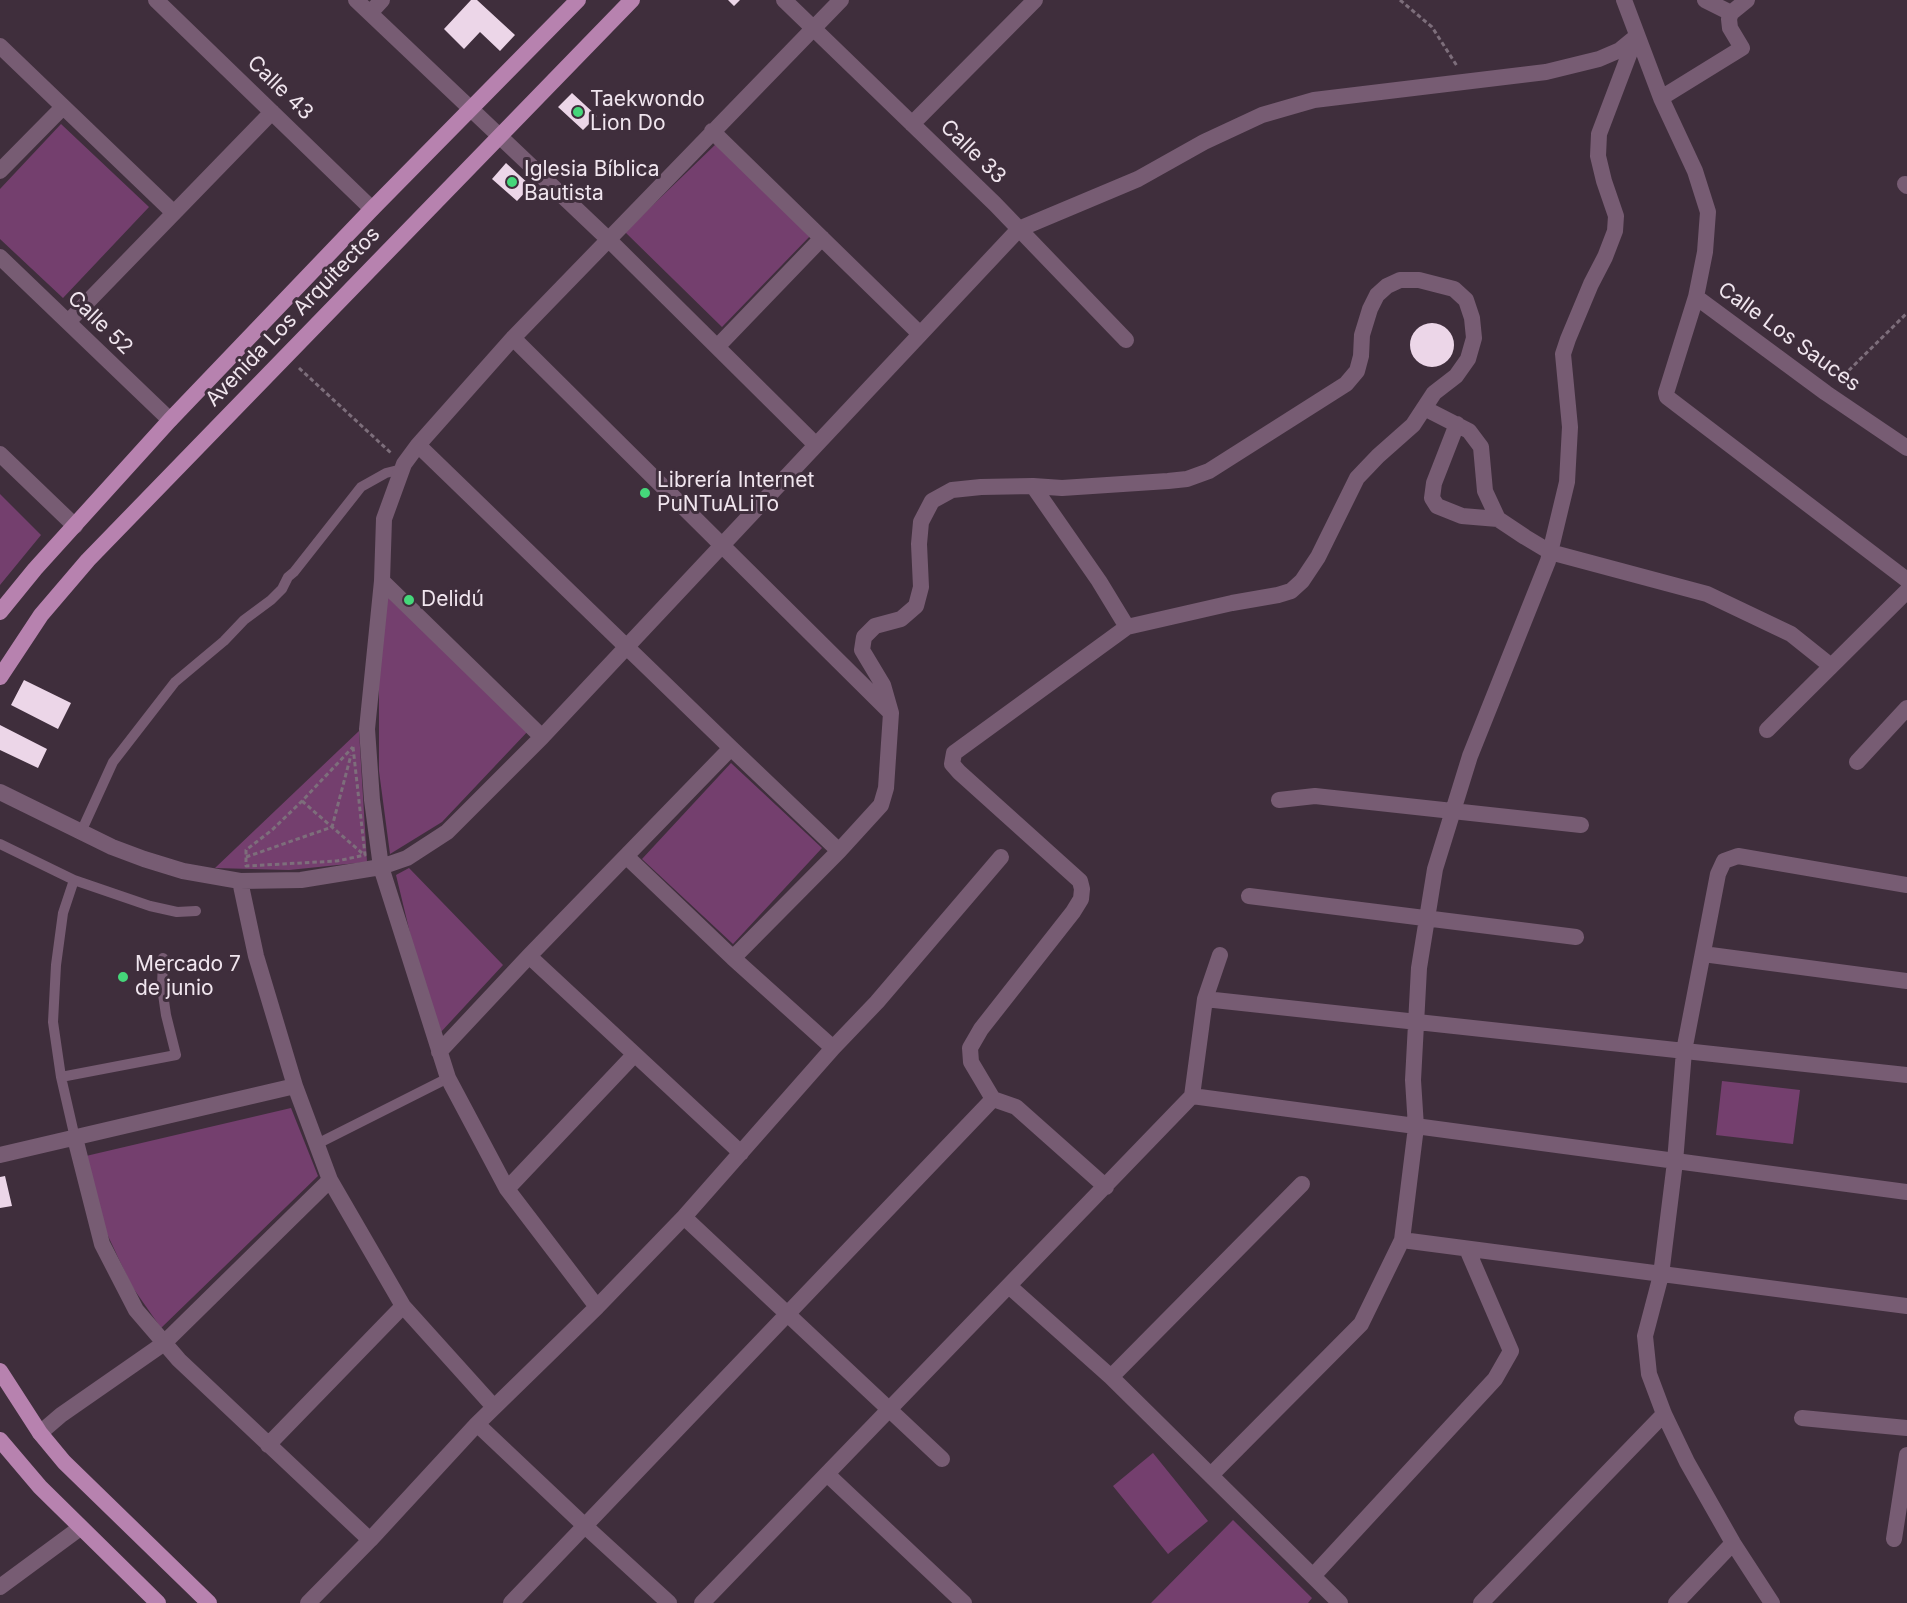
<!DOCTYPE html>
<meta charset="utf-8">
<style>
body{margin:0}
canvas{display:block;background:#3f2e3c}
</style>
<canvas width="1907" height="1603"></canvas>
<script>
const c = document.querySelector('canvas').getContext('2d');
c.lineJoin = 'round';
function paint(path, color) { c.fillStyle = color; c.fill(path, 'evenodd'); }
const toPath = rows => new Path2D(rows.map(r => 'M' + r).join(''));
function trace(path, color, width, dash) { c.strokeStyle = color; c.lineWidth = width; c.lineCap = dash ? 'butt' : 'round'; c.setLineDash(dash || []); c.stroke(path); }
function write(font, color, halo, rows, align = 'center') {
  c.font = font + ' Inter,sans-serif'; c.lineWidth = 6; c.setLineDash([]); c.textBaseline = 'middle'; c.strokeStyle = halo; c.fillStyle = color; for (const [text, x, y, turn = 0] of rows) {
    c.save(); c.translate(x, y); c.rotate((+turn || 0) * Math.PI / 180); c.textAlign = isNaN(turn) ? turn : align; if (halo) c.strokeText(text, 0, 0); c.fillText(text, 0, 0); c.restore();
  }
}
const green = toPath([
 [61,124,149,207,63,298,0,239,0,189],
 [716,144,812,234,722,327,625,232],
 [0,494,41,535,0,585],
 [385,591,529,730,442,822,390,854,379,771,379,677],
 [359,731,367,862,289,870,215,868],
 [731,763,822,848,733,944,642,859],
 [409,868,503,965,440,1033,417,962,396,875],
 [1722,1081,1800,1090,1793,1144,1716,1135],
 [291,1108,318,1176,161,1328,131,1285,102,1223,86,1156],
 [1153,1453,1208,1521,1168,1554,1113,1486],
 [1233,1520,1312,1598,1308,1603,1151,1603]
]);
const building = toPath([
 [471,0,477,0,515,35,500,51,480,32,464,49,444,29],
 [728,0,740,0,734,6],
 [572,93,597,116,583,130,558,107],
 [506,163,531,186,517,201,492,179],
 '1410 345a22 22 0 1 1 44 0a22 22 0 1 1-44 0Z',
 [24,680,71,703,58,729,11,705],
 [0,725,47,749,38,768,0,750],
 [5,1176,12,1206,0,1208,0,1177]
]);
const path = toPath([
 [1400,0,1432,27,1457,66],
 [299,368,391,453],
 [1838,381,1907,313],
 [353,747,365,855,337,861,246,866,246,850,272,830,302,801,353,747],
 [302,801,362,853],
 [246,857,332,827,351,755]
]);
const service = toPath([
 [81,832,113,762,175,682,224,641,244,620,271,600,282,589,288,577,294,572,361,487,386,473,402,469],
 [0,844,74,880,150,906,177,912,196,911],
 [74,880,63,913,56,965,53,1022,61,1077,75,1138],
 [61,1077,176,1055,166,1015,162,987,163,958],
 [317,1144,448,1078]
]);
const minor = toPath([
 [156,0,372,209],
 [356,0,609,240,816,445],
 [784,0,995,204,1126,340],
 [1624,0,1661,98,1695,171,1708,212,1705,252,1696,297,1666,393,1667,397,1907,580],
 [1705,0,1731,13],
 [370,13,382,0],
 [0,46,174,213],
 [1661,98,1742,48,1730,28,1729,19,1731,13,1747,0],
 [912,124,1035,0],
 [712,131,920,334],
 [0,171,63,107],
 [1905,184,1907,186],
 [0,257,170,420],
 [1696,297,1826,393,1907,448],
 [68,322,272,112],
 [513,338,891,713,886,788,881,805,839,851,733,958],
 [717,347,822,238],
 [1424,408,1469,431,1481,447,1485,491,1498,519,1525,537,1550,552,1707,594,1791,634,1831,666],
 [1457,424,1434,483,1432,498,1437,506,1462,516,1498,519],
 [418,445,731,748,839,851],
 [0,454,75,526],
 [1033,486,1099,581,1127,627],
 [382,581,542,737],
 [891,713,883,685,862,650,864,637,875,626,901,619,916,606,921,587,919,544,921,522,932,501,952,490,981,487,1033,486,1062,488,1168,481,1187,479,1209,471,1346,384,1357,371,1361,356,1362,335,1370,309,1377,295,1387,286,1400,280,1419,280,1454,289,1466,300,1472,318,1474,338,1468,359,1456,376,1434,393,1413,425,1378,456,1357,478,1318,557,1302,581,1291,591,1278,595,1232,603,1127,627,954,753,952,764,959,772,1080,881,1082,889,1081,899,1073,912,981,1029,970,1048,971,1062,993,1099,1016,1107,1106,1187],
 [1767,730,1907,591],
 [1857,762,1907,708],
 [0,792,112,847,144,859,183,871,240,881,301,880,381,867,407,858,447,832,542,737,1019,229,1138,179,1204,142,1262,115,1314,100,1546,72,1599,59,1620,50,1637,36],
 [1279,800,1315,796,1581,825],
 [627,857,733,958,833,1048],
 [240,881,256,956,295,1086,330,1180,403,1306,494,1407],
 [1249,896,1576,937],
 [1703,954,1907,981],
 [529,956,741,1153],
 [1205,999,1907,1075],
 [439,1052,529,956,731,748],
 [1192,1096,1907,1192],
 [75,1138,102,1244,136,1310,179,1360,370,1540],
 [0,1155,295,1086],
 [507,1189,634,1055],
 [684,1217,942,1459],
 [1402,1240,1907,1306],
 [1009,1286,1111,1377,1340,1603],
 [597,1307,507,1189,448,1078,381,867,372,800,367,729,382,581,384,519,404,464,418,445,513,338,841,0],
 [1111,1377,1302,1184],
 [1802,1418,1907,1428],
 [477,1424,585,1526,669,1603],
 [40,1433,61,1415,163,1344,330,1180],
 [268,1445,403,1306],
 [827,1474,964,1603],
 [1211,1475,1361,1324,1402,1240,1416,1127,1413,1080,1419,968,1435,869,1470,756,1548,561,1567,482,1570,427,1563,354,1568,339,1591,284,1605,257,1615,231,1616,216,1604,181,1598,156,1599,134,1635,39],
 [1894,1539,1907,1455],
 [1313,1576,1495,1379,1511,1351,1467,1249],
 [0,1587,80,1528],
 [308,1603,370,1540,477,1424,597,1307,684,1217,833,1048,877,1002,1001,857],
 [511,1603,993,1099],
 [702,1603,1192,1096,1205,999,1220,955],
 [1481,1603,1664,1414],
 [1676,1603,1733,1543],
 [1772,1603,1733,1543,1687,1462,1664,1414,1649,1374,1645,1336,1661,1275,1675,1162,1684,1051,1718,874,1724,861,1738,856,1907,885]
]);
const primary = toPath([
 [0,612,35,569,170,420,372,209,578,0],
 [0,677,41,615,88,560,632,0],
 [0,1371,40,1433,64,1462,209,1603],
 [0,1440,40,1487,158,1603]
]);
const markers = [
 [578,112,6,"#45d77a"],
 [512,182,6,"#45d77a"],
 [645,493,6,"#45d77a"],
 [409,600,6,"#45d77a"],
 [123,977,6,"#45d77a"]
];
const streetNames = [
 ["Calle 43",280,88,44],
 ["Calle 33",973,152,44],
 ["Avenida Los Arquitectos",293,317,-46],
 ["Calle 52",100,323,44],
 ["Calle Los Sauces",1789,337,36]
];
const poiNames = [
 ["Taekwondo",590,100],
 ["Lion Do",590,124],
 ["Iglesia Bíblica",524,170],
 ["Bautista",524,194],
 ["Librería Internet",657,481],
 ["PuNTuALiTo",657,505],
 ["Delidú",421,600],
 ["Mercado 7",135,965],
 ["de junio",135,989]
];
paint(green, '#743f6e');
paint(building, '#ecd6e8');
trace(path, '#7d6e7b', 3, [4.5, 3]);
trace(service, '#775c73', 10);
trace(minor, '#775c73', 16);
trace(primary, '#b782af', 16);
for (const [x, y, r, color] of markers) { const dot = new Path2D(); dot.arc(x, y, r, 0, 2 * Math.PI); c.fillStyle = color; c.fill(dot); trace(dot, '#3f2e3c', 2); }
write('21px', '#f0e5ee', '#3f2e3c', streetNames);
write('21px', '#f0e5ee', '#3f2e3c', poiNames, 'left');
</script>
